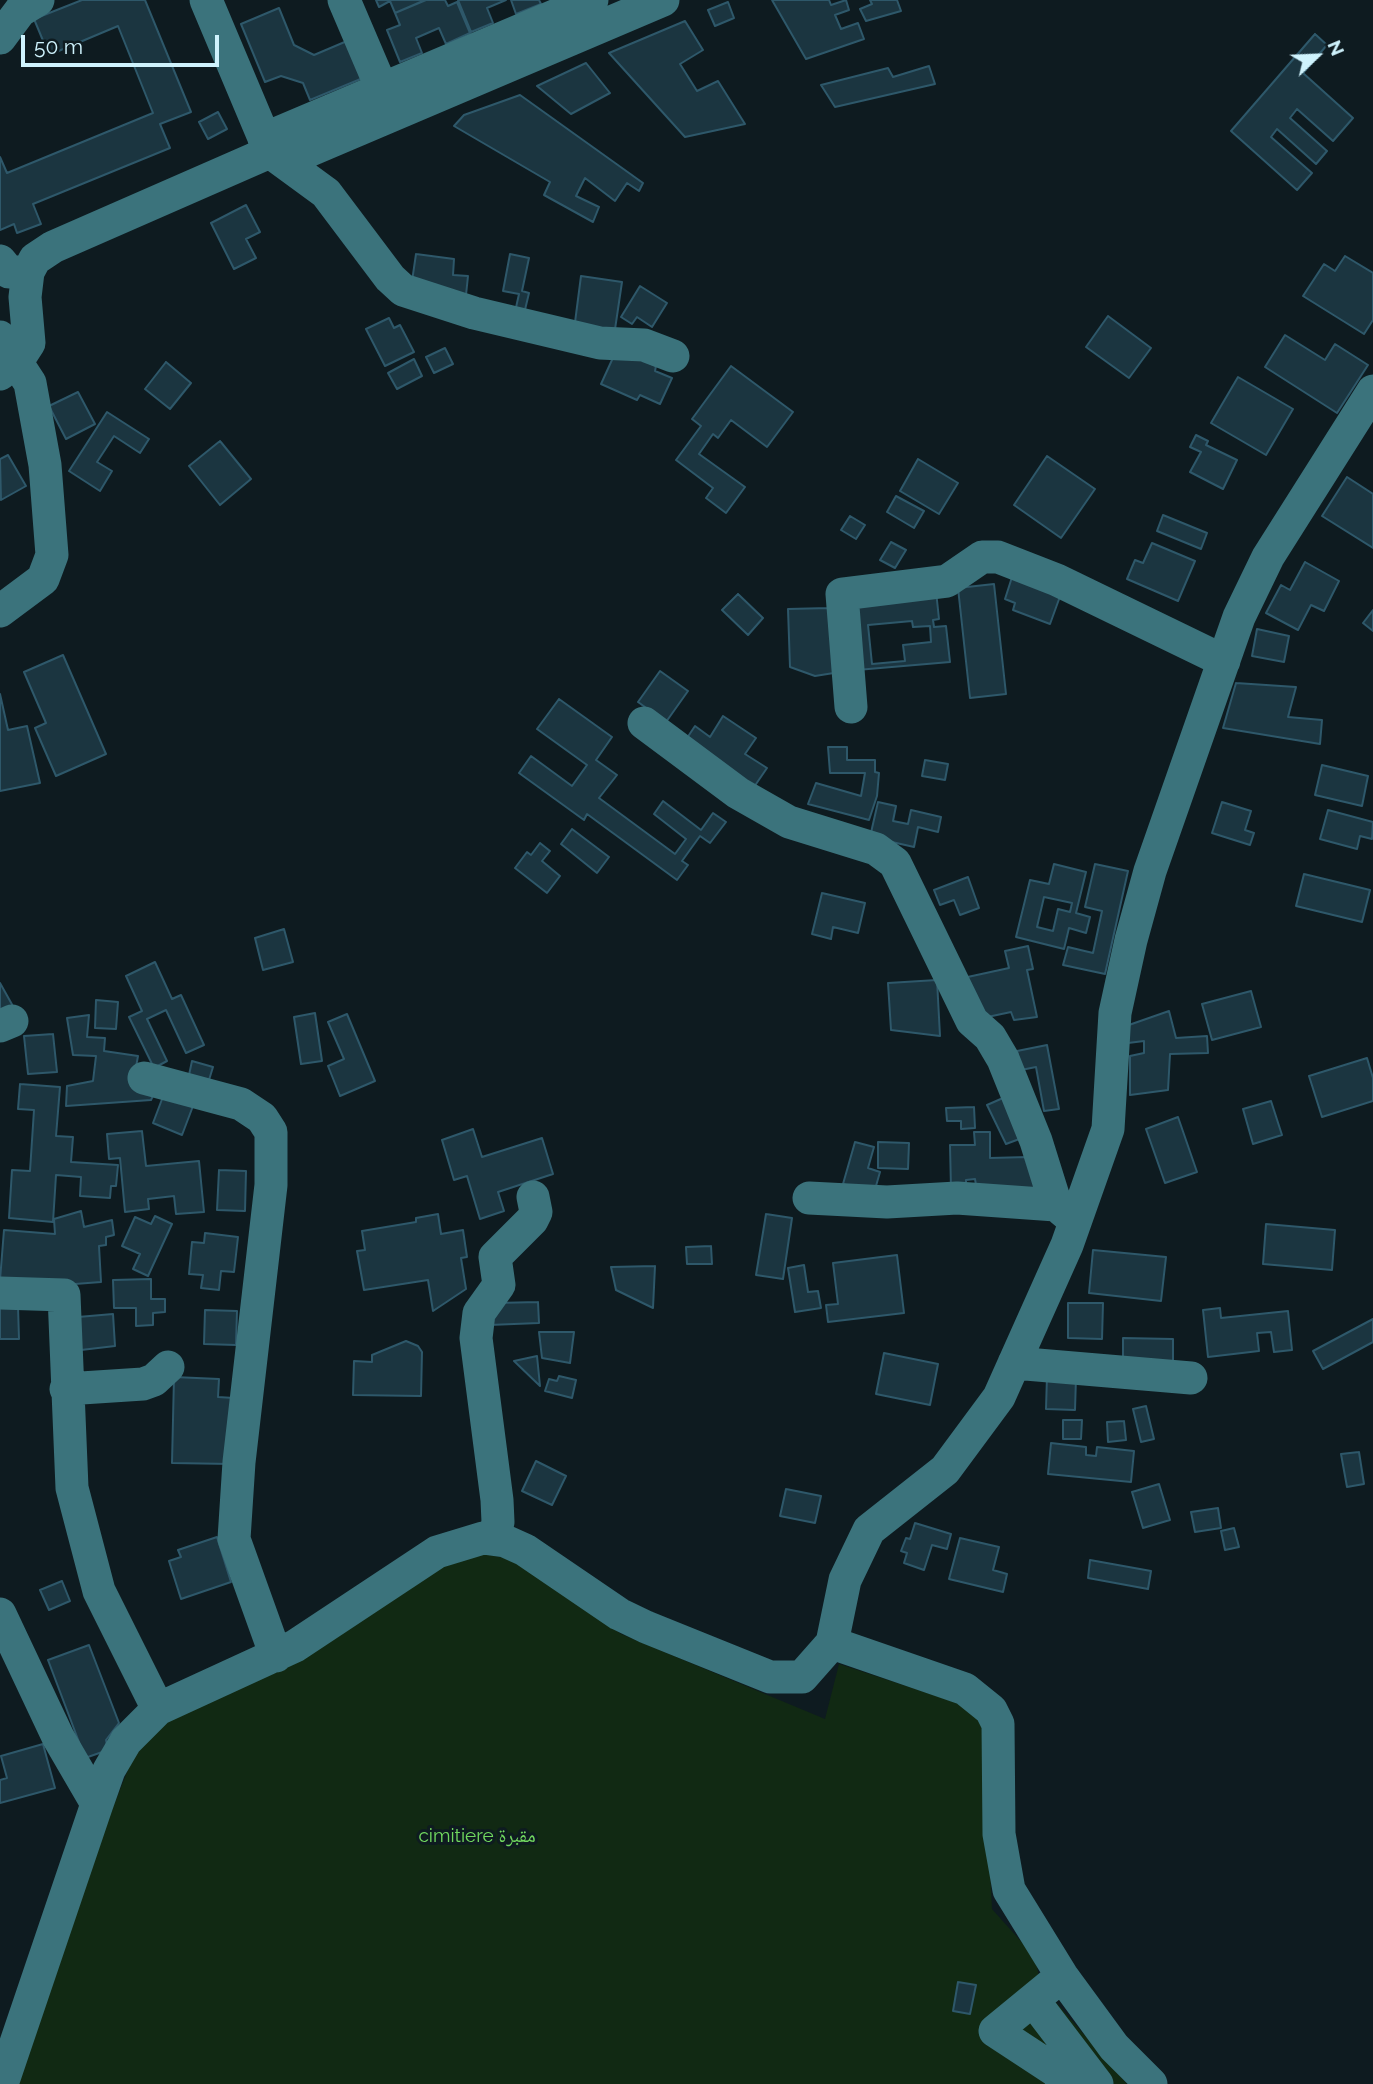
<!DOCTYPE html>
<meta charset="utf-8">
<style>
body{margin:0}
#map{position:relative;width:1373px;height:2084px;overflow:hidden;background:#0e1b20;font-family:Raleway,sans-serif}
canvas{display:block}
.north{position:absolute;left:1282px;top:21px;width:70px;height:70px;-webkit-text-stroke:5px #0e1b20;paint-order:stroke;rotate:67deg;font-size:19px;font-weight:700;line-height:28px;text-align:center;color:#cff3fd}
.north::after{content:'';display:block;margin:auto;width:24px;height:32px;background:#cff3fd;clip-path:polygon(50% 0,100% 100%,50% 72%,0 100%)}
.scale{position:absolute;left:21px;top:35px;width:198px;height:32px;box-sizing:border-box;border:4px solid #cff3fd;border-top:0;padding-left:9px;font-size:21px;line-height:24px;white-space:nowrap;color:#cff3fd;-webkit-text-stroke:5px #0e1b20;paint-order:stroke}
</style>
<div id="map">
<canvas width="1373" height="2084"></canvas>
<div class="north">N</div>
<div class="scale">50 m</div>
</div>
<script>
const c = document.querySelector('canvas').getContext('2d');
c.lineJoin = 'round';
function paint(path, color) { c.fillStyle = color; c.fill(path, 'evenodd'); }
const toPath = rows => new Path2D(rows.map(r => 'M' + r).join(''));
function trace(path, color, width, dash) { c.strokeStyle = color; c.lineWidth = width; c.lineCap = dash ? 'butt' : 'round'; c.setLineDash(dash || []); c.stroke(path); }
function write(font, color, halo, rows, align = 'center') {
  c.font = font + ' Raleway,"Noto Naskh Arabic",sans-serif'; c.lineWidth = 6; c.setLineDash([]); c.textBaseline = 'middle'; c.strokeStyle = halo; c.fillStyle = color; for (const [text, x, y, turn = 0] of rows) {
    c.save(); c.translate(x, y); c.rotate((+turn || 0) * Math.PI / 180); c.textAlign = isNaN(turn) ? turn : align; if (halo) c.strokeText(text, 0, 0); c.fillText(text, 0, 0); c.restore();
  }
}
const green = toPath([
 [462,1549,523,1562,621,1634,825,1719,839,1664,964,1705,972,1711,983,1728,992,1909,1035,1957,1039,1977,1054,2000,1127,2084,14,2084,63,1933,139,1742,163,1718]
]);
const building = toPath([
 [82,0,145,0,191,112,160,124,170,148,33,204,41,224,17,233,14,224,0,230,0,157,7,173,153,113,118,26,49,55,34,19,82,0],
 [376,0,425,0,395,13,390,1,379,7,376,0],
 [426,0,445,0,448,6,457,2,470,33,446,44,439,28,416,38,422,53,400,62,387,30,400,25,395,13,426,0],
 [458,0,506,0,487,8,493,23,471,32,458,0],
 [511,0,539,0,541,4,516,14,511,0],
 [772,0,829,0,831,5,846,0,849,10,835,15,841,29,858,23,864,39,806,59,772,0],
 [870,0,897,0,901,11,866,21,860,9,872,4,870,0],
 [728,2,734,18,715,26,708,10,728,2],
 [279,8,294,45,314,55,347,41,363,78,310,100,303,83,281,76,265,82,241,24,279,8],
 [685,21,703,50,680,64,697,91,718,81,745,124,685,137,609,53,685,21],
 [1315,34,1327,45,1303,73,1353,118,1333,141,1297,109,1290,118,1327,151,1316,164,1277,129,1271,137,1312,173,1297,190,1231,131,1315,34],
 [586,63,610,93,571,114,537,86,586,63],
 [929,66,935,84,835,107,821,85,888,68,893,77,929,66],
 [520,95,643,183,639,191,627,183,615,201,585,178,576,196,599,207,593,222,544,195,550,182,454,126,464,115,520,95],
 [218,112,227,129,208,139,199,122,218,112],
 [246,205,260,232,246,239,256,258,234,269,211,223,246,205],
 [416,254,454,259,453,275,468,276,466,295,411,288,416,254],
 [510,254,529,258,522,291,529,293,524,314,515,312,519,294,503,291,510,254],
 [1345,256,1373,273,1373,320,1364,334,1303,296,1324,264,1335,271,1345,256],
 [581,276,622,282,614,336,574,330,581,276],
 [640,286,667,303,652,327,637,317,632,324,621,317,640,286],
 [1108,316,1151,348,1129,378,1086,347,1108,316],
 [389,318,394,328,400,325,414,352,385,366,366,329,389,318],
 [1285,335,1325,360,1335,344,1368,365,1337,413,1265,367,1285,335],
 [445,348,453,364,434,373,426,357,445,348],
 [617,349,656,366,655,371,672,378,660,404,640,395,637,400,601,384,617,349],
 [414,359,422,376,397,389,388,373,414,359],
 [166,362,191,383,170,409,145,389,166,362],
 [731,366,793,412,767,447,731,420,718,438,713,434,699,454,745,487,726,513,706,498,713,488,676,460,701,426,692,419,731,366],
 [1238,377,1293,409,1266,455,1211,423,1238,377],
 [78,392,95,424,66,439,49,406,78,392],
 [107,412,149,439,140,453,114,436,97,462,112,471,100,491,69,471,107,412],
 [1196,435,1208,441,1206,445,1237,460,1223,489,1190,472,1201,452,1190,447,1196,435],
 [220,441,251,479,220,505,189,466,220,441],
 [8,455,26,486,1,500,0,459,8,455],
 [1047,456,1095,489,1061,538,1014,505,1047,456],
 [918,459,958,483,939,514,900,491,918,459],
 [1347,477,1373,494,1373,548,1322,516,1347,477],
 [896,496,924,511,914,528,887,512,896,496],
 [1163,515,1207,533,1201,549,1157,531,1163,515],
 [850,516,865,525,856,539,841,530,850,516],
 [891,542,906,550,895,568,880,560,891,542],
 [1152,543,1195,561,1178,601,1127,579,1135,560,1143,563,1152,543],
 [1305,562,1339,581,1324,611,1311,605,1298,630,1266,613,1281,585,1290,590,1305,562],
 [1013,574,1062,591,1050,624,1013,610,1015,603,1005,599,1013,574],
 [994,584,1006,694,970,698,958,588,994,584],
 [936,591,939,619,933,620,934,627,946,626,950,662,857,670,851,609,936,591],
 [912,621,913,627,930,626,931,642,903,645,905,661,872,664,868,625,912,621],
 [738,594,763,618,748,635,722,610,738,594],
 [829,608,840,672,815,676,790,667,788,609,829,608],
 [1373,610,1373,631,1363,623,1373,610],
 [1257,629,1289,636,1284,662,1252,656,1257,629],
 [63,655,106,754,56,776,35,728,46,723,24,672,63,655],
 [660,671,688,691,666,722,638,702,660,671],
 [1236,683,1296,687,1288,717,1322,720,1320,744,1223,728,1236,683],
 [0,694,8,730,27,726,40,783,0,791,0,694],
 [559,699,612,737,596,760,617,775,599,798,675,854,686,839,654,814,663,801,701,830,713,813,726,822,710,843,700,836,682,861,688,865,677,880,587,814,584,820,519,773,531,756,572,786,587,765,537,729,559,699],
 [723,716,756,738,745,754,767,768,754,787,685,741,695,726,710,737,723,716],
 [828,747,847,747,847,760,875,760,875,772,879,773,877,796,869,820,808,804,816,783,861,796,865,773,830,773,828,747],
 [925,760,948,764,945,780,922,776,925,760],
 [1322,765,1368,776,1362,806,1315,795,1322,765],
 [878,802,896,806,893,821,908,824,911,810,941,817,938,832,918,827,914,847,870,837,878,802],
 [1222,802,1251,811,1245,830,1254,833,1250,845,1212,833,1222,802],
 [1328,810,1373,822,1372,839,1360,836,1357,849,1320,839,1328,810],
 [572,829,609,857,597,873,561,844,572,829],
 [540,843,550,851,542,861,560,876,547,893,515,868,527,852,531,855,540,843],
 [1054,864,1086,872,1076,913,1090,917,1086,933,1069,928,1064,949,1016,937,1030,880,1049,884,1054,864],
 [1044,897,1072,903,1070,912,1058,909,1053,931,1037,927,1044,897],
 [1095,864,1128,871,1105,974,1063,965,1068,947,1093,953,1102,911,1085,907,1095,864],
 [1304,874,1370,890,1362,922,1296,906,1304,874],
 [968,877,979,908,960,915,954,900,940,905,934,890,968,877],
 [822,893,865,903,858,933,833,927,831,939,812,934,822,893],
 [284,929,293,962,263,970,255,938,284,929],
 [1028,946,1033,969,1027,970,1037,1017,1014,1020,1011,1012,978,1019,963,978,1009,968,1005,951,1028,946],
 [155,962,172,999,181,995,204,1045,186,1053,166,1010,147,1019,167,1061,154,1068,129,1017,142,1011,126,976,155,962],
 [937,980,940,1036,891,1030,888,983,937,980],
 [0,983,14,1008,0,1015,0,983],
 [1251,991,1261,1027,1212,1040,1202,1004,1251,991],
 [96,1000,118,1002,116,1029,95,1028,96,1000],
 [1169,1011,1176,1038,1207,1036,1208,1053,1170,1054,1168,1090,1130,1095,1130,1056,1144,1053,1144,1041,1128,1043,1126,1026,1169,1011],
 [315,1013,322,1061,301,1064,294,1017,315,1013],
 [347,1014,375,1081,340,1096,328,1066,344,1059,328,1022,347,1014],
 [89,1015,87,1037,105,1038,104,1051,138,1056,133,1084,157,1087,151,1100,66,1106,67,1086,93,1081,96,1056,73,1055,67,1018,89,1015],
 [53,1034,57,1072,28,1074,24,1036,53,1034],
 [1047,1045,1059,1109,1044,1111,1036,1067,1021,1070,1017,1051,1047,1045],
 [1367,1058,1373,1078,1373,1101,1322,1117,1309,1076,1367,1058],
 [192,1061,213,1067,209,1080,189,1075,192,1061],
 [20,1084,60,1087,56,1136,73,1137,71,1162,118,1165,116,1186,111,1186,110,1198,80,1196,81,1177,56,1175,53,1222,9,1218,12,1170,30,1171,34,1110,18,1109,20,1084],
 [164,1094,193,1106,182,1135,153,1123,164,1094],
 [1003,1098,1022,1138,1006,1144,987,1105,1003,1098],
 [1271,1101,1282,1135,1253,1144,1243,1109,1271,1101],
 [974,1107,975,1128,961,1129,961,1121,947,1121,946,1108,974,1107],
 [1178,1117,1197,1172,1165,1183,1146,1129,1178,1117],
 [473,1129,482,1157,542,1138,553,1174,498,1192,504,1211,480,1219,467,1176,454,1180,442,1140,473,1129],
 [142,1131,146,1166,199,1161,204,1212,176,1214,174,1196,148,1199,149,1209,125,1212,120,1158,109,1159,107,1134,142,1131],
 [974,1132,990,1132,990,1158,1028,1157,1040,1194,976,1185,975,1179,966,1180,966,1189,951,1189,950,1145,975,1145,974,1132],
 [855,1142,874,1147,868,1168,880,1172,874,1193,843,1184,855,1142],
 [878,1142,909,1143,908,1169,878,1168,878,1142],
 [219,1170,246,1171,245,1211,217,1210,219,1170],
 [81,1211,84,1227,112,1220,114,1235,106,1237,106,1245,99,1246,101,1282,62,1285,0,1280,4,1230,55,1234,54,1219,81,1211],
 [438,1214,441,1234,463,1230,467,1257,461,1258,466,1289,433,1311,428,1280,364,1290,357,1251,365,1250,362,1231,416,1222,416,1218,438,1214],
 [766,1214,792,1218,783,1279,756,1275,766,1214],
 [155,1216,172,1224,148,1276,133,1269,140,1254,122,1246,135,1217,151,1224,155,1216],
 [1266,1224,1335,1230,1332,1270,1263,1264,1266,1224],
 [205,1233,238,1237,234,1272,221,1271,219,1290,201,1288,203,1275,189,1274,192,1242,204,1243,205,1233],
 [711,1246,712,1264,687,1264,686,1247,711,1246],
 [1093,1250,1166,1257,1161,1301,1089,1293,1093,1250],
 [897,1255,904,1313,828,1322,826,1305,838,1304,833,1263,897,1255],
 [804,1265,808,1292,818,1291,821,1308,795,1312,788,1268,804,1265],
 [655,1266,653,1308,616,1290,611,1267,655,1266],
 [151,1279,151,1299,165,1299,165,1312,153,1313,153,1325,136,1326,136,1308,114,1308,113,1280,151,1279],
 [538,1302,539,1323,489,1325,496,1303,538,1302],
 [1068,1303,1103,1303,1102,1339,1068,1338,1068,1303],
 [0,1306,18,1306,19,1339,0,1339,0,1306],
 [1220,1308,1221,1318,1288,1311,1292,1350,1274,1352,1271,1332,1257,1333,1259,1351,1208,1357,1203,1310,1220,1308],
 [205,1310,237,1311,236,1345,204,1344,205,1310],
 [113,1314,115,1346,81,1350,78,1317,113,1314],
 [1373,1319,1373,1342,1323,1369,1313,1351,1373,1319],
 [539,1332,574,1332,570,1363,542,1358,539,1332],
 [1123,1338,1173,1339,1173,1365,1123,1365,1123,1338],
 [406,1341,418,1346,422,1352,421,1396,353,1395,354,1361,372,1362,372,1355,406,1341],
 [884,1353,938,1364,930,1405,876,1394,884,1353],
 [537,1356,540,1386,514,1361,537,1356],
 [559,1376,576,1380,572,1398,545,1391,549,1379,557,1381,559,1376],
 [1047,1376,1076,1377,1075,1410,1046,1409,1047,1376],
 [174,1377,219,1379,218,1397,234,1398,232,1464,172,1463,174,1377],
 [1146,1406,1154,1439,1141,1442,1133,1409,1146,1406],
 [1063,1420,1082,1420,1081,1439,1063,1439,1063,1420],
 [1124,1421,1126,1440,1108,1442,1107,1422,1124,1421],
 [1051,1443,1086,1447,1086,1455,1096,1456,1097,1447,1134,1451,1131,1482,1048,1474,1051,1443],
 [1359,1452,1364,1484,1347,1487,1341,1454,1359,1452],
 [536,1461,566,1476,552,1505,522,1491,536,1461],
 [1159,1484,1170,1520,1143,1528,1132,1492,1159,1484],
 [786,1489,821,1496,815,1523,780,1516,786,1489],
 [1218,1508,1221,1528,1195,1532,1191,1512,1218,1508],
 [915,1523,951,1534,947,1549,932,1545,924,1570,904,1563,907,1553,901,1551,906,1538,910,1539,915,1523],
 [1234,1528,1239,1547,1225,1550,1221,1531,1234,1528],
 [217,1537,231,1582,181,1599,169,1561,181,1557,178,1550,217,1537],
 [960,1538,999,1547,993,1570,1007,1574,1003,1592,949,1579,960,1538],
 [1090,1560,1151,1571,1148,1589,1088,1578,1090,1560],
 [62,1581,70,1601,49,1610,40,1590,62,1581],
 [89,1645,119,1723,106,1740,108,1750,85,1758,48,1660,89,1645],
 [43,1744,55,1788,0,1803,0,1780,7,1778,1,1756,43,1744],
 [958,1982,976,1985,970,2014,953,2011,958,1982]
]);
const minor = toPath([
 [206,0,270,152,326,193,390,278,403,290,474,313,600,343,644,345,673,356],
 [344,0,382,89],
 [0,38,20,11,38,0],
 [264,139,592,0],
 [280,158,308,151,663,0],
 [0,261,9,272,28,272],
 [0,337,30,383,45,465,52,555,43,579,0,611],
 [0,374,18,360,29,343,25,297,28,272,35,259,53,247,270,152],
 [851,707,842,594,947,581,982,557,998,557,1057,580,1224,661],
 [644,723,738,793,789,822,876,849,895,863,972,1021,990,1037,1003,1059,1036,1141,1056,1205,1075,1221],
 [0,1026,12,1021],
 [144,1078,241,1104,262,1118,271,1132,271,1185,239,1462,234,1539,276,1656],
 [809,1198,887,1202,957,1198,1056,1205],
 [0,1293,64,1295,72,1488,99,1591,158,1709],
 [1014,1363,1191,1378],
 [66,1389,143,1384,154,1380,168,1367],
 [494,1539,498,1522,497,1500,476,1338,479,1313,499,1285,495,1257,532,1220,536,1212,533,1197],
 [0,1614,58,1737,97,1804,109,1770,126,1741,158,1709,295,1646,437,1552,483,1538,505,1541,525,1550,619,1614,646,1627,770,1677,802,1677,832,1643,845,1580,869,1530,945,1470,999,1397,1067,1245,1108,1129,1115,1013,1131,940,1150,871,1239,617,1268,557,1373,391],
 [832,1643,965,1689,991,1710,998,1724,999,1834,1009,1890,1062,1976,1114,2047,1151,2084],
 [1062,1976,995,2031,1056,2071,1066,2084],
 [1033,2000,1097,2084],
 [2,2084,97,1804]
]);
const parkNames = [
 ["cimitiere مقبرة",477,1836]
];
paint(green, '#112913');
paint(building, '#1b3540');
trace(building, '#2e586a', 2);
trace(minor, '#3b737c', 33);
write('19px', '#71d85f', '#0e1b20', parkNames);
</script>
